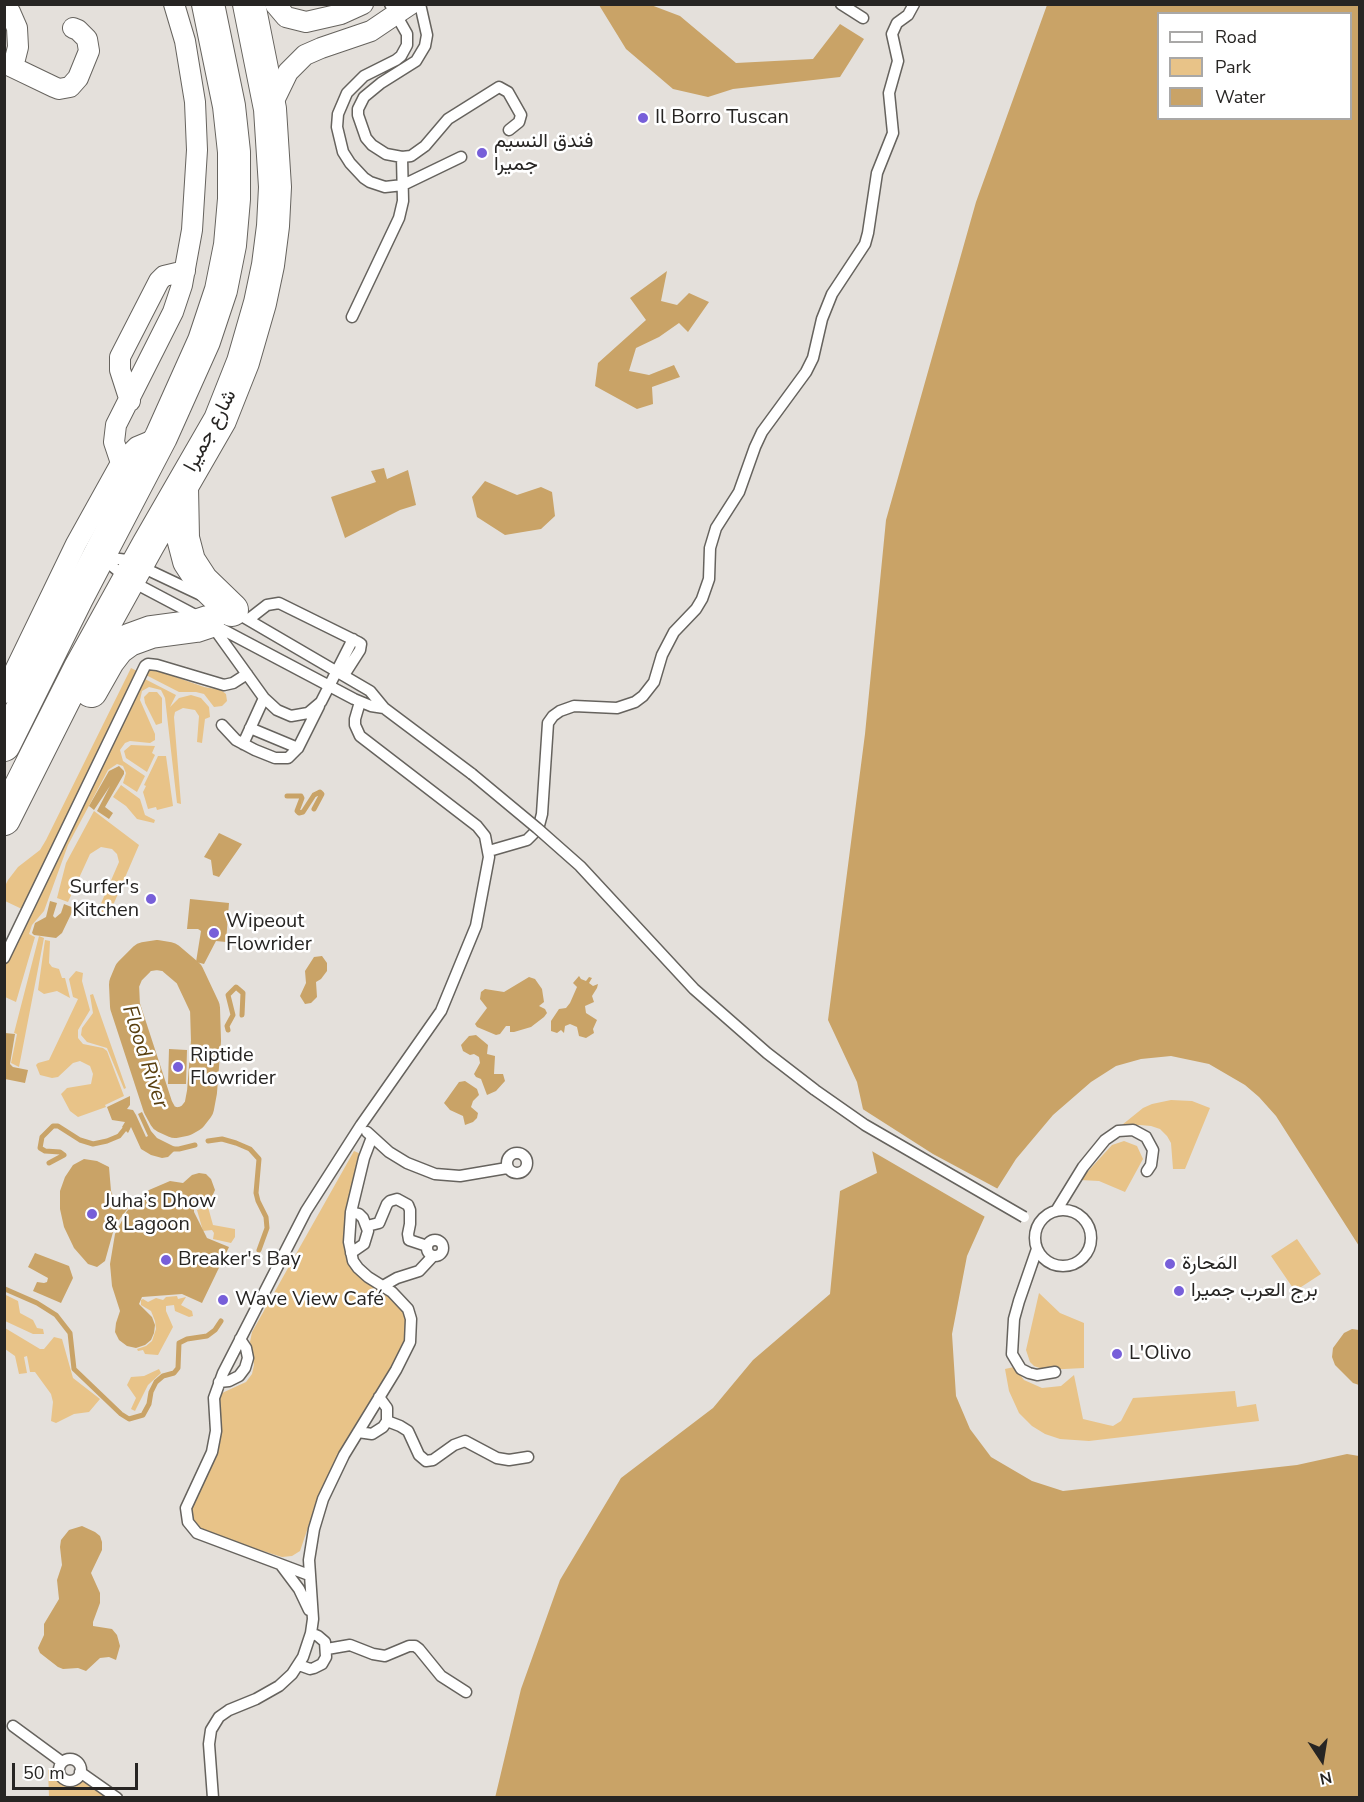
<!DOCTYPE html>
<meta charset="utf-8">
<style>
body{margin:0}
#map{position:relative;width:1364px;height:1802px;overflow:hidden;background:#e4e0db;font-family:"Nunito Sans",sans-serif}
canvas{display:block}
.frame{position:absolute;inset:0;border:6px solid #272523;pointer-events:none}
.legend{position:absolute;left:1157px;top:12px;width:195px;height:108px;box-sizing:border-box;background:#fff;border:2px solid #a9a8a7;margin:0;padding:8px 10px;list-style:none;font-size:18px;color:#272523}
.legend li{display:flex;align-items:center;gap:12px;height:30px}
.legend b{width:30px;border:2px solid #a9a8a7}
.north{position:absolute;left:1292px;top:1730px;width:60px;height:60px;-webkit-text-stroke:4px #fff;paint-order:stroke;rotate:168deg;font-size:16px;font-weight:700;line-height:24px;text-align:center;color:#272523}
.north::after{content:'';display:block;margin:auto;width:21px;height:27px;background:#272523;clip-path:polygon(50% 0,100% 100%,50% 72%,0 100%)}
.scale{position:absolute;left:12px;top:1763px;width:126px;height:27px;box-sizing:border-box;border:3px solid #272523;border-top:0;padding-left:8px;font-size:18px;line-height:21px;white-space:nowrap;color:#272523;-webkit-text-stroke:4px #fff;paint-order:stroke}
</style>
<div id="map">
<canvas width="1364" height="1802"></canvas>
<div class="frame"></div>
<ul class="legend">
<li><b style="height:8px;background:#fff"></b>Road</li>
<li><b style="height:16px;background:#e8c388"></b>Park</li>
<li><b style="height:16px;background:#c9a367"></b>Water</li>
</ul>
<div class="north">N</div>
<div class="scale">50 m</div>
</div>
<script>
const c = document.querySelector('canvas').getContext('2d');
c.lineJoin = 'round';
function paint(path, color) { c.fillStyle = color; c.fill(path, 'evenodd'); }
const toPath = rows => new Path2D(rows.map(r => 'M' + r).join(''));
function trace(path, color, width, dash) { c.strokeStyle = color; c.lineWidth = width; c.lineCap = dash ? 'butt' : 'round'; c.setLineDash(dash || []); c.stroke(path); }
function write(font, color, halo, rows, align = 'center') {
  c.font = font + ' "Nunito Sans",Vazirmatn,sans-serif'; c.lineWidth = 5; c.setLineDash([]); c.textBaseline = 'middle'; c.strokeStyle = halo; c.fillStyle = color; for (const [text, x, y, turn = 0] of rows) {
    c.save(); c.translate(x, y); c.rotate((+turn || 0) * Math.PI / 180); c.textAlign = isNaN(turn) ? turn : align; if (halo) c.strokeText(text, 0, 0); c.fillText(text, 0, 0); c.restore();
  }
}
const green = toPath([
 [131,668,139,672,24,910,5,901,5,886,8,880,18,867,40,850,46,840],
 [153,669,204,687,221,690,226,694,227,701,222,706,214,707,204,694,196,692,179,692,144,674,146,670],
 [141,677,176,695,170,707,179,698,191,695,201,698,209,707,210,717,205,719,202,743,197,742,199,716,195,710,183,708,175,712,174,717,181,804,177,803,165,698,161,690,149,687,142,691,140,700,155,734,155,740,150,743,130,741,125,743,120,750,123,761,145,776,137,792,123,783,126,773,123,766,117,764,108,770,68,845,44,911,32,925,29,934,35,937,16,1002,5,997,4,963],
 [149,692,157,692,162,698,162,723,156,725,145,703,144,697],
 [131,745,155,746,152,753,155,755,147,772,126,758,124,751],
 [158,756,166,756,173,806,157,810,156,807,148,809,143,792,146,786,144,785],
 [121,785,140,799,145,815,155,820,154,823,137,819,126,806,113,797],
 [94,811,139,845,111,910,108,909,104,918,96,915,119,862,117,854,112,849,101,847,90,854,68,902,57,898,66,863],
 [39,936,44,938,19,1067,11,1063,17,1034,14,1033],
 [45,940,50,941,49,963,52,967,59,969,62,978,65,978,70,998,57,991,44,994,38,990],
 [76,971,83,973,82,981,90,1010,78,1030,78,1038,83,1044,103,1048,107,1051,124,1096,105,1105,106,1107,78,1117,70,1111,61,1094,67,1088,91,1084,93,1074,90,1066,80,1061,73,1063,58,1077,52,1078,40,1075,36,1065,38,1063,49,1060,78,999,73,997,69,979],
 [93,994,126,1088,124,1089,107,1048,87,1042,81,1035,82,1028,93,1013,90,995],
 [1171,1100,1192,1101,1210,1108,1185,1169,1173,1169,1171,1143,1167,1136,1160,1129,1151,1126,1140,1125,1117,1129,1143,1108,1152,1104],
 [1124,1141,1137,1146,1143,1159,1125,1192,1099,1181,1080,1180,1112,1145],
 [354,1151,361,1154,345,1221,344,1242,346,1255,349,1264,389,1295,404,1311,407,1320,404,1349,348,1438,331,1469,315,1507,300,1551,292,1556,282,1557,199,1531,193,1523,191,1513,192,1505,216,1455,220,1438,219,1398,222,1393,246,1382,252,1374,254,1365,250,1342,252,1332],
 [208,1207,213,1225,235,1229,235,1237,231,1243,213,1239,214,1233,212,1230,203,1231,197,1210],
 [1297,1239,1321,1274,1295,1291,1271,1256],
 [1039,1293,1060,1313,1084,1323,1084,1368,1045,1370,1034,1366,1030,1362,1026,1350],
 [4,1294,18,1301,20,1313,33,1320,37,1328,43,1329,44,1334,33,1334,5,1321],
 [177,1296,178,1299,186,1297,181,1305,192,1311,193,1316,189,1317,175,1311,174,1305,166,1306,166,1311,173,1327,158,1355,145,1354,143,1350,138,1351,137,1349,146,1346,152,1341,156,1329,155,1321,151,1311,141,1305,141,1300,143,1299,148,1302,156,1298,163,1300,166,1297],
 [5,1328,40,1349,44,1349,54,1337,62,1339,73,1378,100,1399,89,1412,74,1414,56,1423,51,1421,53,1402,51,1394,35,1372,30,1372,27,1356,24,1357,27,1373,19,1374,15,1356,5,1349],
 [1014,1367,1024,1380,1042,1388,1061,1386,1074,1375,1083,1419,1108,1425,1113,1426,1121,1421,1133,1398,1235,1391,1237,1407,1256,1404,1259,1421,1089,1441,1060,1439,1045,1434,1032,1426,1019,1413,1009,1391,1005,1369],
 [159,1369,161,1373,148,1385,135,1411,131,1409,136,1398,127,1385,131,1377,144,1376],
 [53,1768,63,1783,74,1786,87,1779,112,1797,49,1797,48,1770]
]);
const water = toPath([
 [599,5,651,5,680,16,736,63,813,59,840,24,864,39,840,77,733,89,708,97,673,89,626,49],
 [1047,5,1359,5,1359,1246,1276,1116,1259,1097,1245,1085,1209,1064,1171,1056,1141,1059,1116,1066,1091,1082,1053,1115,1016,1159,997,1189,967,1256,952,1334,956,1396,970,1429,991,1457,1032,1481,1063,1491,1297,1465,1347,1454,1359,1456,1359,1797,495,1798,521,1689,560,1580,621,1478,713,1408,753,1360,830,1294,840,1191,877,1173,857,1082,828,1020,865,734,886,520,976,202],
 [1158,14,1350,14,1350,118,1158,118],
 [667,271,661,301,677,305,689,293,709,302,688,332,679,323,659,337,636,348,629,371,649,375,674,365,680,377,652,387,653,404,637,409,595,386,598,363,646,320,630,298],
 [384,468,387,479,408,470,416,505,400,510,345,538,331,497,376,482,371,471],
 [485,481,517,495,541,487,552,492,555,516,541,529,505,535,477,517,472,497],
 [119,766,124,771,124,774,105,807,113,813,109,819,97,811,110,786,94,810,89,806,109,771],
 [219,833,242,844,219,877,213,875,211,860,204,857],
 [190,899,229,903,226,942,216,941,204,964,196,962,201,931,198,929,187,929],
 [50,901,57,903,53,916,55,918,61,913,64,904,74,908,62,933,56,938,34,935,32,933,35,923,46,917],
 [322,956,327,963,327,971,321,979,316,982,317,997,311,1003,305,1004,300,996,306,983,305,971,314,957],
 [579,976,581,979,586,981,589,977,592,978,589,983,593,986,598,984,597,988,592,996,594,1002,585,1006,586,1013,597,1020,593,1029,594,1033,586,1038,579,1036,577,1027,570,1024,565,1026,564,1033,561,1030,557,1033,551,1031,551,1021,559,1009,566,1008,570,1003,577,987,573,983],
 [529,977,535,979,542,989,544,1002,539,1006,545,1009,547,1013,544,1017,531,1027,514,1032,510,1032,510,1026,506,1026,500,1034,496,1035,477,1027,475,1024,487,1008,480,999,481,992,485,989,504,992],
 [5,1033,15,1034,10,1064,13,1067,28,1070,25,1083,5,1079],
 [476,1035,488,1045,487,1054,495,1056,494,1074,503,1074,505,1081,496,1091,487,1095,481,1079,476,1077,474,1074,480,1063,479,1057,474,1054,470,1055,463,1051,461,1045,469,1036],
 [169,1049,187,1050,186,1084,168,1084],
 [465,1081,477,1089,479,1095,473,1101,471,1107,478,1113,477,1118,473,1122,465,1125,463,1116,450,1110,444,1103,459,1082],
 [130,1096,130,1105,127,1109,133,1110,136,1115,146,1137,148,1136,138,1114,142,1112,151,1131,157,1138,175,1147,174,1151,168,1157,162,1158,151,1155,141,1149,131,1127,128,1133,122,1127,125,1122,112,1120,107,1107],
 [84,1159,97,1161,109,1167,111,1191,114,1198,119,1202,124,1203,135,1196,136,1198,115,1225,105,1261,97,1267,88,1264,74,1248,64,1227,60,1209,60,1191,65,1177,73,1165],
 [199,1173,206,1174,211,1179,215,1190,210,1201,194,1206,194,1212,207,1238,229,1247,202,1303,182,1294,142,1297,139,1304,152,1317,155,1325,154,1333,151,1340,145,1345,136,1348,127,1346,119,1340,115,1332,116,1323,120,1311,112,1286,110,1264,115,1234,127,1211,149,1190,170,1181,183,1183,192,1175],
 [35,1253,69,1266,73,1278,61,1303,33,1291,37,1282,44,1283,47,1282,48,1278,28,1267],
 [1352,1329,1359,1330,1359,1385,1353,1383,1335,1365,1332,1357,1333,1348,1344,1333],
 [82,1526,95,1532,100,1536,102,1542,102,1550,91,1573,100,1593,100,1603,93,1622,93,1626,112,1629,117,1635,120,1646,116,1660,109,1657,100,1658,86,1671,78,1668,63,1669,58,1667,40,1653,38,1648,44,1635,44,1624,59,1599,57,1580,62,1565,60,1547,61,1540,69,1530]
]);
const pier = toPath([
 [861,1108,933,1154,1000,1190,987,1218,870,1150]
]);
const stream = toPath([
 [287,796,301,796,302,798,297,811,299,813,303,812,314,795,320,792,322,794,314,809],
 [228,1030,227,1026,233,1015,228,995,236,987,243,993,242,1015],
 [208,1141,222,1139,236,1143,250,1149,259,1159,256,1193,258,1201,266,1217,267,1228,259,1250],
 [170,1149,179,1149,195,1145],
 [49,1163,64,1155,60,1152,45,1151,40,1148,42,1137,53,1126,58,1126,80,1140,93,1144,107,1141,119,1136,127,1126],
 [5,1289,37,1303,56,1315,70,1333,74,1369,121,1414,129,1419,143,1415,149,1404,151,1392,156,1382,163,1376,174,1373,178,1368,179,1343,187,1339,207,1336,215,1330,221,1321]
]);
const river = toPath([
 [157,955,169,957,189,974,205,1008,206,1041,202,1092,199,1108,192,1117,185,1121,175,1123,164,1118,158,1107,125,1006,124,984,129,972,144,957,157,955]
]);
const service = toPath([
 [390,4,407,34,407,45,401,56,396,60,364,76,347,93,338,114,337,127,343,152,350,163,364,178,370,182,385,187,403,185,461,157],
 [420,4,427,35,425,46,416,61,381,83,364,97,358,109,358,115,366,138,372,145,386,154,402,157,411,156,425,146,448,119,499,87,508,92,521,115,519,122,509,130],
 [841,4,863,18],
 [352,317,399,218,403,201,402,157],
 [105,556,112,566,129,580,354,699,371,706,384,708],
 [104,557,127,560,201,595],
 [233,611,370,691,384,708,472,774],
 [249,619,267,605,279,603,358,642,361,644,360,650,344,675],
 [213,627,264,698,277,710,291,716,308,713,321,702,353,639],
 [222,725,236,740,255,750,275,758,288,758,298,748,319,706],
 [250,728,298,748],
 [243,744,264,698],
 [489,851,527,840,538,829,542,814,548,723,553,716,560,711,574,706,617,708,635,702,643,696,654,682,662,655,674,632,696,609,702,599,709,579,710,548,716,528,739,492,755,447,762,432,806,372,813,358,822,319,832,294,865,244,868,233,877,173,893,133,889,93,898,61,892,34,897,23,908,15,914,4],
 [4,958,145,666,148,664,157,665,224,685,233,683,247,674],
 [367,1132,389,1152,407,1163,435,1174,460,1176,507,1168],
 '507 1163a10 10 0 1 1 20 0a10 10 0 1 1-20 0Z',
 '1035 1238a28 28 0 1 1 56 0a28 28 0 1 1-56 0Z',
 [1056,1211,1083,1167,1105,1140,1118,1131,1133,1130,1146,1137,1153,1150,1151,1165,1147,1171],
 [351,1212,359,1214,363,1218,368,1231,364,1244,351,1253],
 [367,1226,379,1223,387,1204,390,1201,397,1199,408,1205,410,1210,410,1224,408,1234,409,1240,427,1246],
 '427 1248a8 8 0 1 1 16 0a8 8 0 1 1-16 0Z',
 [1037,1249,1019,1301,1014,1319,1012,1354,1021,1369,1029,1373,1037,1375,1055,1372],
 [383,1286,397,1278,419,1271,433,1256],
 [219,1382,229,1381,239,1376,245,1368,248,1358,246,1348,240,1339],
 [387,1421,400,1426,408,1431,419,1455,426,1461,433,1460,454,1445,465,1441,497,1458,509,1460,528,1457],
 [358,1432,372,1434,383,1427,387,1421,387,1408,379,1397],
 [281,1565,299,1589,309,1610],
 [309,1575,197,1533,188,1522,186,1508,212,1452,216,1431,214,1398,223,1373,306,1211,361,1125,441,1011,476,926,489,857,485,836,477,826,360,736,355,725,355,719,360,702],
 [327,1649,350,1645,373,1654,385,1656,409,1646,415,1646,419,1649,441,1676,466,1692],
 [299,1665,310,1669,314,1668,322,1664,326,1657,325,1642,318,1636,311,1633],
 [13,1726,62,1762],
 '59 1770a11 11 0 1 1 22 0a11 11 0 1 1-22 0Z',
 [80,1772,117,1798],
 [213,1798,209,1744,211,1730,219,1717,229,1710,256,1699,279,1686,292,1674,303,1657,311,1633,313,1619,309,1560,314,1529,323,1499,344,1455,396,1370,410,1342,411,1319,408,1309,392,1292,368,1277,358,1268,353,1261,349,1242,351,1212,364,1158,372,1137]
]);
const minor = toPath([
 [275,4,286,17,306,22,341,14,363,4],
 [4,5,10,12,17,28,18,47,13,67],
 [4,63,54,87,59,89,70,87,78,78,89,51,87,39,78,30,73,28],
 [270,109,288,72,305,55,321,48,371,31,411,4],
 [130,401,120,370,120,357,159,281,164,276,185,271],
 [121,463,114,442,116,425,173,312,182,285,192,230,197,150,195,102,185,41,174,4],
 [4,693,76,544,121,463,137,447,161,437]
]);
const primary = toPath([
 [182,487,183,538,189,561,202,581,232,610],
 [91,691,108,661,118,648,129,640,151,632,196,626,208,622],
 [4,745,77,598,161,437,204,341,221,290,230,245,234,199,234,152,229,106,208,4],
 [4,819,80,668,148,545,220,420,243,362,260,303,268,265,273,226,275,187,270,109,249,4]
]);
const serviceBridge = toPath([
 [472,774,537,828,580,866,694,989,767,1053,815,1090,865,1125,1024,1217]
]);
const markers = [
 [643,118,6,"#775fd9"],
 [482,153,6,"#775fd9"],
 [151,899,6,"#775fd9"],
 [214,933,6,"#775fd9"],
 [178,1067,6,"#775fd9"],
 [92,1214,6,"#775fd9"],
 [166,1260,6,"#775fd9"],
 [1170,1264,6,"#775fd9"],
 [1179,1291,6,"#775fd9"],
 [223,1300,6,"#775fd9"],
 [1117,1354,6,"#775fd9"]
];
const poiNames = [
 ["Il Borro Tuscan",655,118],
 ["فندق النسيم",494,142],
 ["جميرا",494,165],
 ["Surfer's",139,888,"right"],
 ["Kitchen",139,911,"right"],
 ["Wipeout",226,922],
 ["Flowrider",226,945],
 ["Riptide",190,1056],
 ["Flowrider",190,1079],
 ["Juha’s Dhow",104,1202],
 ["& Lagoon",104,1225],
 ["Breaker's Bay",178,1260],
 ["المَحارة",1182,1264],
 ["برج العرب جميرا",1191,1291],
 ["Wave View Café",235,1300],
 ["L'Olivo",1129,1354]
];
const streetNames = [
 ["شارع جميرا",211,431,-62]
];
const waterNames = [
 ["Flood River",144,1057,72]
];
paint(green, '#e8c388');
paint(water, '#c9a367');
paint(pier, '#e4e0db');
trace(stream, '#c9a367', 5);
trace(river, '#c9a367', 30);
trace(service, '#66635e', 13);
trace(minor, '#66635e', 22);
trace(primary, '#66635e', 34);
trace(service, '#fff', 10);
trace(minor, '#fff', 20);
trace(primary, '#fff', 32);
trace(serviceBridge, '#66635e', 13, []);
trace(serviceBridge, '#fff', 10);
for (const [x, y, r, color] of markers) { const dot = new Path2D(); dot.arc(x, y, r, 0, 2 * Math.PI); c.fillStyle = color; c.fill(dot); trace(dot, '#fff', 2); }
write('20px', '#272523', '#fff', poiNames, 'left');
write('20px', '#272523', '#fff', streetNames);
write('italic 21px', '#593f0f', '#fff', waterNames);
</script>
